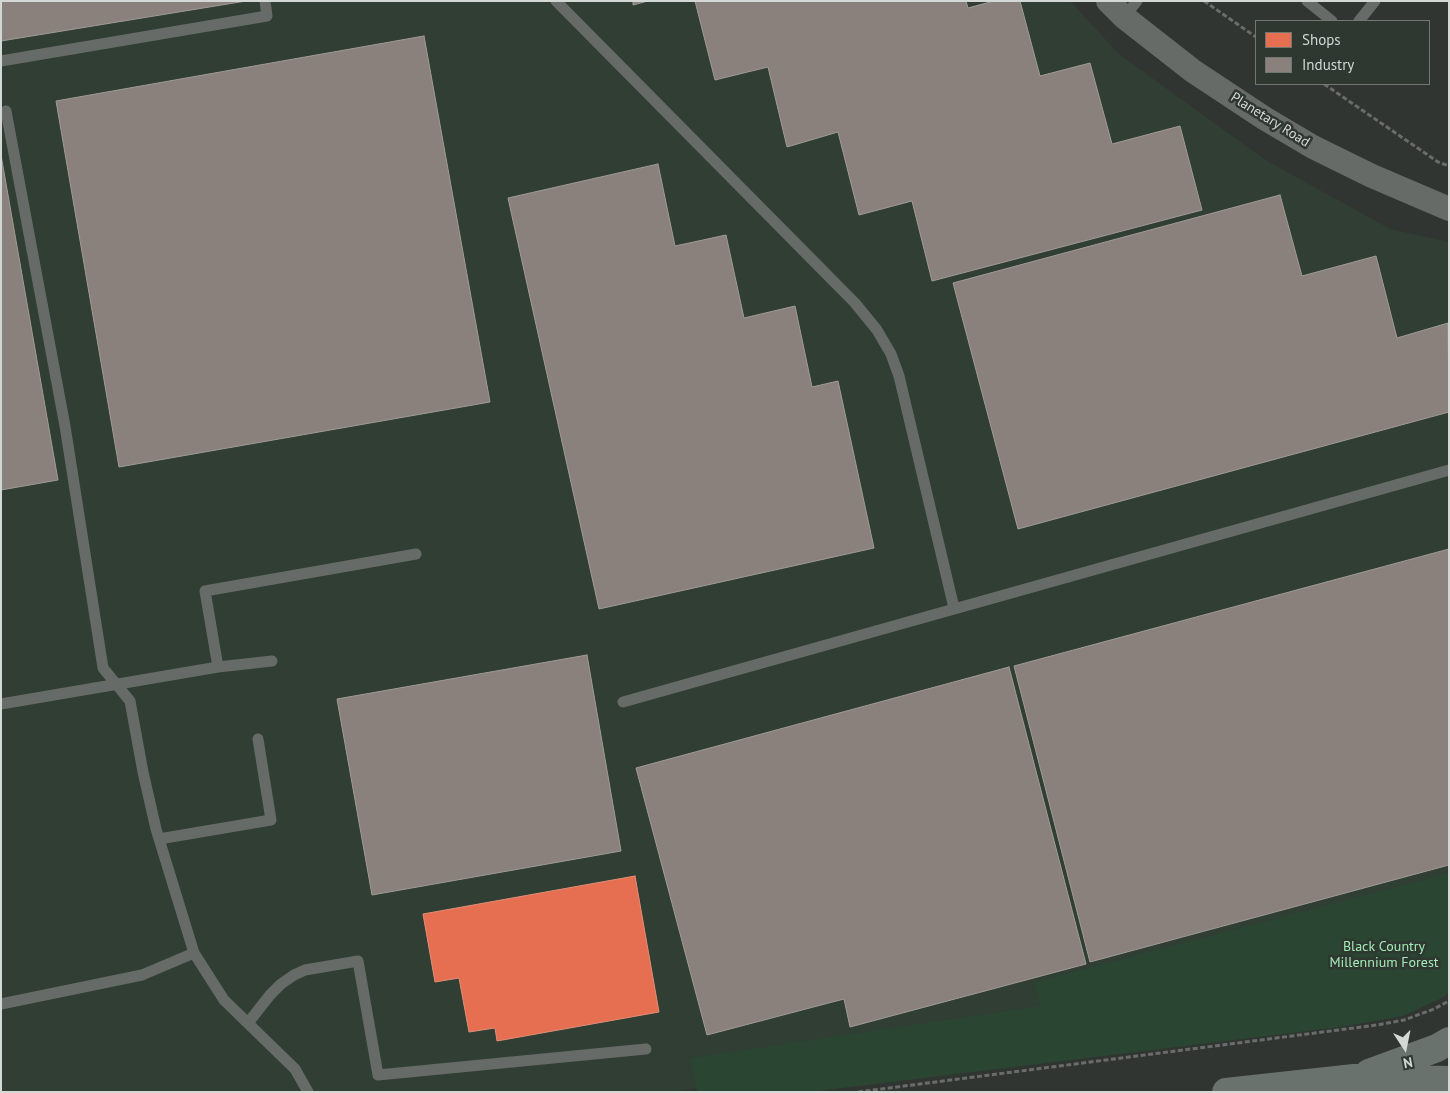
<!DOCTYPE html>
<style>
body{margin:0}
#map{position:relative;width:1450px;height:1093px;overflow:hidden;background:#313532;font-family:"PT Sans",sans-serif}
canvas{display:block}
.frame{position:absolute;inset:0;border:2px solid #d3d8d4;pointer-events:none}
.legend{position:absolute;left:1255px;top:20px;width:175px;height:65px;box-sizing:border-box;background:#2f3731;border:1px solid #717772;margin:0;padding:6px 9px;list-style:none;font-size:15px;color:#d3d8d4}
.legend li{display:flex;align-items:center;gap:10px;height:25px}
.legend b{width:25px;border:1px solid #717772}
.north{position:absolute;left:1380px;top:1023px;width:50px;height:50px;-webkit-text-stroke:4px #2f3731;paint-order:stroke;rotate:169deg;font-size:14px;font-weight:700;line-height:20px;text-align:center;color:#d3d8d4}
.north::after{content:'';display:block;margin:auto;width:18px;height:22px;background:#d3d8d4;clip-path:polygon(50% 0,100% 100%,50% 72%,0 100%)}
</style>
<div id="map">
<canvas width="1450" height="1093"></canvas>
<div class="frame"></div>
<ul class="legend">
<li><b style="height:14px;background:#e76f51"></b>Shops</li>
<li><b style="height:14px;background:#8a817c"></b>Industry</li>
</ul>
<div class="north">N</div>
</div>
<script>
const c = document.querySelector('canvas').getContext('2d');
c.lineJoin = 'round';
function paint(path, color) { c.fillStyle = color; c.fill(path, 'evenodd'); }
const toPath = rows => new Path2D(rows.map(r => 'M' + r).join(''));
function trace(path, color, width, dash) { c.strokeStyle = color; c.lineWidth = width; c.lineCap = dash ? 'butt' : 'round'; c.setLineDash(dash || []); c.stroke(path); }
function write(font, color, halo, rows, align = 'center') {
  c.font = font + ' "PT Sans",sans-serif'; c.lineWidth = 5; c.setLineDash([]); c.textBaseline = 'middle'; c.strokeStyle = halo; c.fillStyle = color; for (const [text, x, y, turn = 0] of rows) {
    c.save(); c.translate(x, y); c.rotate((+turn || 0) * Math.PI / 180); c.textAlign = isNaN(turn) ? turn : align; if (halo) c.strokeText(text, 0, 0); c.fillText(text, 0, 0); c.restore();
  }
}
const built = toPath([
 [1,1,1070,1,1120,55,1267,161,1390,229,1449,242,1449,947,1355,987,670,1092,1,1092]
]);
const green = toPath([
 [1449,873,1449,992,1444,997,1403,1016,1340,1027,810,1092,697,1092,690,1058,1040,1006,1035,982]
]);
const shops = toPath([
 [635,876,659,1012,497,1041,495,1028,469,1032,459,978,435,982,423,914,635,876]
]);
const industry = toPath([
 [1,1,246,1,1,41,1,1],
 [633,1,648,1,633,5,633,1],
 [695,1,966,1,968,8,994,1,1020,1,1040,76,1090,63,1112,144,1180,126,1202,210,932,281,912,201,859,215,838,132,787,147,768,67,715,80,695,1],
 [424,36,490,402,119,467,56,101,424,36],
 [1,155,58,480,1,490,1,155],
 [658,164,675,246,726,235,744,318,795,306,812,387,838,381,874,548,599,609,508,198,658,164],
 [1280,195,1302,276,1376,256,1397,338,1448,323,1449,412,1018,529,953,283,1280,195],
 [1449,549,1449,865,1090,962,1014,666,1449,549],
 [587,655,621,851,372,895,337,699,587,655],
 [1009,667,1086,964,850,1027,844,999,707,1035,636,768,1009,667]
]);
const path = toPath([
 [1204,1,1256,37],
 [1324,84,1438,162,1449,166],
 [858,1092,1377,1025,1404,1020,1434,1009,1449,1001]
]);
const lane = toPath([
 [556,1,855,303,877,330,891,354,899,376,954,608],
 [1307,1,1332,21],
 [1124,17,1137,1],
 [1359,21,1375,1],
 [1,61,267,16,265,1],
 [6,111,65,426,103,668,130,701,143,772,156,829,194,953,224,1000,295,1069,308,1092],
 [218,667,205,591,416,554],
 [623,702,1449,470],
 [1,704,218,667,272,661],
 [159,839,271,820,258,739],
 [1,1004,142,975,194,953],
 [248,1023,270,995,281,984,294,975,305,970,358,961,378,1075,646,1049]
]);
const street = toPath([
 [1108,1,1124,17,1193,71,1264,118,1313,147,1372,176,1449,209]
]);
const primary = toPath([
 [1369,1073,1437,1048,1449,1041],
 [1226,1092,1354,1078,1449,1080]
]);
const streetNames = [
 ["Planetary Road",1270,120,32]
];
const parkNames = [
 ["Black Country",1384,947],
 ["Millennium Forest",1384,963]
];
paint(built, '#313e34');
paint(green, '#2a4531');
paint(shops, '#e76f51');
trace(shops, '#e18e78', 1);
paint(industry, '#8a817c');
trace(industry, '#a09b96', 1);
trace(path, '#696c6a', 3, [5, 2.5]);
trace(lane, '#676b68', 11);
trace(street, '#676b68', 24);
trace(primary, '#69726c', 28);
write('14px', '#d3d8d4', '#2f3731', streetNames);
write('14px', '#a2eab4', '#2f3731', parkNames);
</script>
